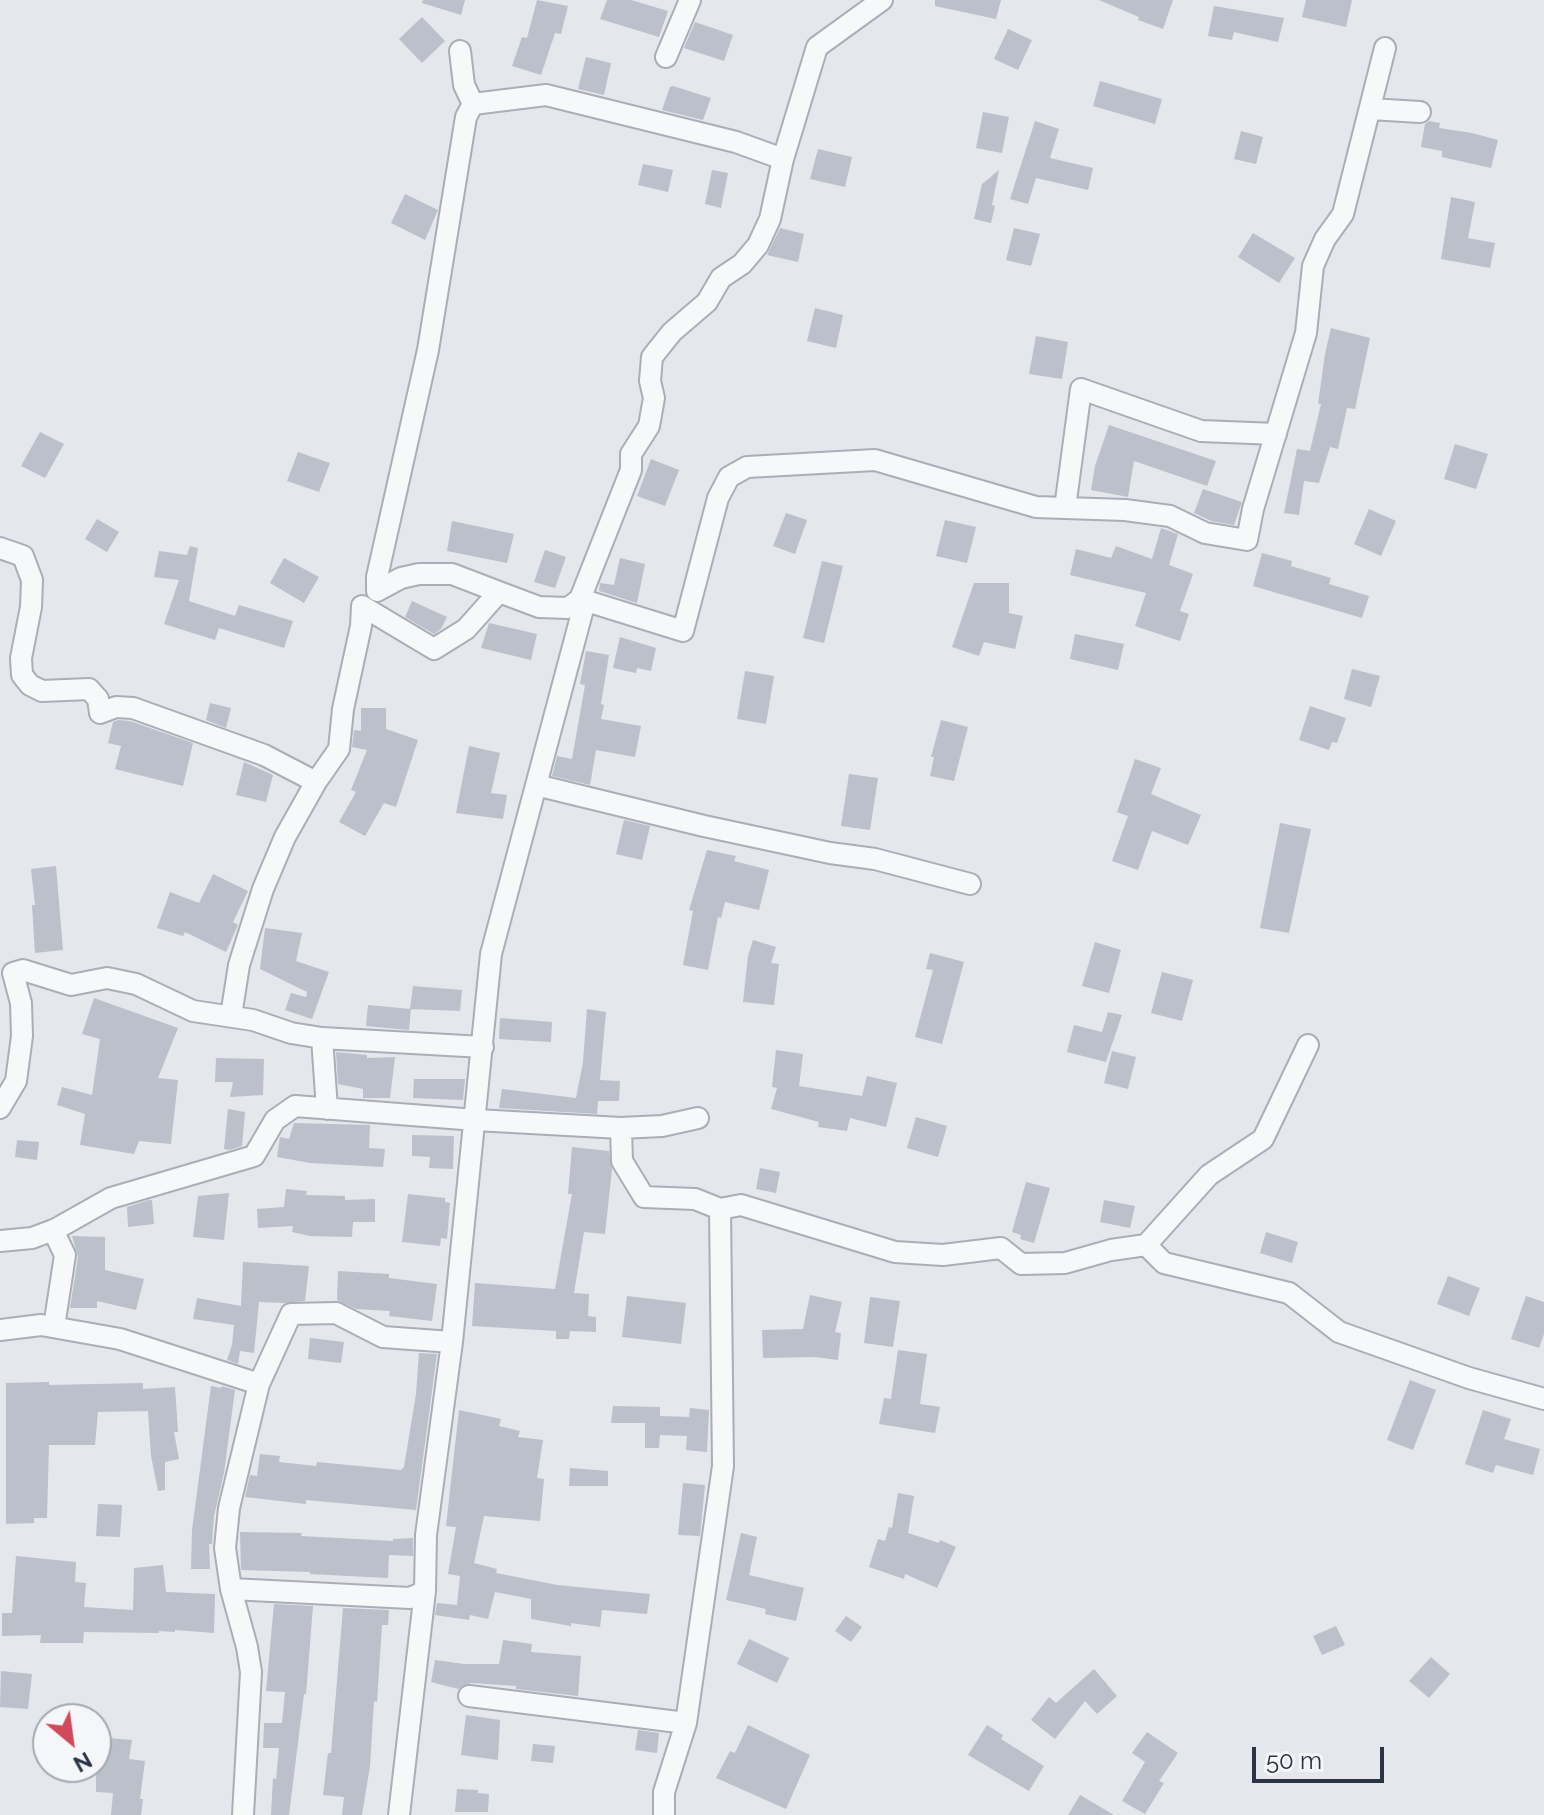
<!DOCTYPE html>
<style>
body{margin:0}
#map{position:relative;width:1544px;height:1815px;overflow:hidden;background:#e4e7ec;font-family:Raleway,sans-serif}
canvas{display:block}
.north{position:absolute;left:32px;top:1703px;width:80px;height:80px;box-sizing:border-box;background:#f4f6f9;border:2px solid #a4a8b1;border-radius:50%;rotate:151deg;font-size:22px;font-weight:700;line-height:32px;text-align:center;color:#2b3445}
.north::after{content:'';display:block;margin:auto;width:28px;height:36px;background:#d1495b;clip-path:polygon(50% 0,100% 100%,50% 72%,0 100%)}
.scale{position:absolute;left:1252px;top:1747px;width:132px;height:36px;box-sizing:border-box;border:4px solid #2b3445;border-top:0;padding-left:10px;font-size:24px;line-height:28px;white-space:nowrap;color:#2b3445;-webkit-text-stroke:6px #f4f6f9;paint-order:stroke}
</style>
<div id="map">
<canvas width="1544" height="1815"></canvas>
<div class="north">N</div>
<div class="scale">50 m</div>
</div>
<script>
const c = document.querySelector('canvas').getContext('2d');
c.lineJoin = 'round';
function paint(path, color) { c.fillStyle = color; c.fill(path, 'evenodd'); }
const toPath = rows => new Path2D(rows.map(r => 'M' + r).join(''));
function trace(path, color, width, dash) { c.strokeStyle = color; c.lineWidth = width; c.lineCap = dash ? 'butt' : 'round'; c.setLineDash(dash || []); c.stroke(path); }
const building = toPath([
 [423,0,465,0,461,15,422,3],
 [537,0,568,6,561,34,555,33,541,75,512,66,522,37,527,38],
 [607,0,631,0,668,11,659,37,600,19],
 [935,0,1001,0,996,19,935,6],
 [1099,0,1173,0,1163,29,1138,20,1139,17],
 [1306,0,1352,0,1346,27,1302,17],
 [1214,6,1284,18,1278,42,1234,32,1232,40,1208,36],
 [422,17,445,41,422,63,399,39],
 [695,22,733,35,724,61,684,48],
 [1008,29,1032,40,1018,70,994,59],
 [586,57,611,63,604,95,578,89],
 [1100,81,1162,99,1155,124,1093,106],
 [673,86,711,98,703,120,662,110,670,87],
 [983,112,1009,117,1002,153,976,148],
 [1035,121,1059,129,1050,158,1093,168,1088,190,1036,178,1028,204,1010,199],
 [1429,121,1440,123,1439,128,1472,133,1498,140,1491,168,1442,157,1442,151,1421,147,1425,124],
 [1241,131,1263,137,1256,164,1234,159],
 [818,149,852,157,845,187,810,179],
 [643,164,673,170,668,192,638,185],
 [712,170,728,173,721,208,705,204],
 [999,170,992,205,995,206,991,223,974,219,982,184],
 [405,194,438,210,425,240,391,223],
 [1451,197,1475,202,1468,238,1495,243,1490,268,1441,259],
 [780,228,804,234,798,262,767,255],
 [1014,228,1040,234,1031,266,1006,260],
 [1253,233,1295,258,1279,283,1238,257],
 [815,308,843,315,836,348,807,341],
 [1331,328,1370,338,1355,409,1347,408,1338,449,1330,447,1319,483,1304,481,1299,515,1284,513,1297,449,1310,451,1321,404,1318,404,1325,354],
 [1036,336,1068,342,1062,379,1029,374],
 [1109,425,1216,461,1207,486,1134,461,1128,497,1091,490,1095,466],
 [40,432,64,444,45,478,21,466],
 [1455,444,1488,454,1476,489,1444,479],
 [298,452,330,463,319,492,287,481],
 [651,459,679,470,665,506,637,496],
 [1203,489,1242,502,1234,525,1211,521,1194,513],
 [1369,509,1396,521,1381,556,1354,544],
 [786,513,807,520,795,554,773,546],
 [97,519,119,532,107,552,85,539],
 [945,520,976,527,967,563,936,556],
 [452,521,514,534,507,563,447,551],
 [1161,528,1178,534,1169,565,1193,574,1180,611,1189,614,1180,641,1135,626,1146,593,1070,575,1076,549,1111,558,1116,546,1152,559],
 [190,546,198,548,189,601,235,616,239,605,293,621,284,648,219,628,215,640,164,624,179,580,154,577,159,551,187,555],
 [545,550,566,557,555,588,534,582],
 [1262,553,1292,561,1291,566,1331,578,1329,584,1369,596,1362,618,1253,586],
 [284,558,319,577,304,603,270,583],
 [620,558,645,564,637,603,599,591,600,583,614,585],
 [822,561,843,566,824,643,803,638],
 [974,583,1009,583,1009,613,1023,616,1015,649,984,642,979,656,952,647],
 [412,601,447,617,441,629,434,634,405,617],
 [489,623,537,634,531,660,481,648],
 [1075,634,1124,644,1118,670,1070,659],
 [620,637,656,648,651,671,637,668,636,673,613,668],
 [586,651,609,655,601,704,604,705,601,719,641,726,635,757,596,750,590,785,552,776,557,756,572,759,585,685,580,684],
 [1352,669,1380,676,1371,707,1344,699],
 [745,671,774,676,766,724,737,719],
 [210,703,231,708,226,728,206,720],
 [1310,706,1346,718,1337,743,1332,742,1329,750,1299,740],
 [361,708,386,708,386,729,418,740,396,807,384,803,365,836,339,822,356,792,351,790,367,750,352,747,354,730,361,731],
 [118,720,130,721,193,743,183,786,115,769,121,746,108,743,113,722],
 [941,720,968,727,954,781,930,776,934,757,931,757],
 [469,746,500,753,491,793,507,795,503,819,456,813],
 [1135,759,1161,768,1151,794,1201,815,1188,845,1152,831,1138,870,1112,861,1128,816,1117,812],
 [244,762,273,775,266,802,236,795],
 [849,774,878,778,870,830,841,826],
 [624,820,650,826,642,860,616,854],
 [1280,823,1311,829,1289,933,1260,928],
 [707,850,736,856,734,861,769,870,759,910,725,902,721,918,718,917,708,970,683,965,693,911,689,910],
 [56,866,63,950,35,953,32,905,35,905,31,869],
 [213,874,248,891,233,922,238,925,226,952,185,932,183,936,157,928,170,892,199,903],
 [265,928,302,933,296,961,329,972,312,1019,285,1010,291,993,306,997,307,992,260,969],
 [753,940,776,947,771,963,779,964,774,1005,743,1002,748,956],
 [1095,942,1121,950,1109,993,1082,986],
 [930,953,964,962,942,1044,915,1037,933,970,926,969],
 [1162,972,1193,980,1182,1021,1151,1013],
 [413,986,462,990,460,1011,410,1009],
 [94,998,178,1028,158,1078,178,1080,171,1144,139,1141,134,1154,80,1145,85,1114,57,1105,62,1087,92,1095,100,1039,82,1034],
 [368,1005,411,1009,409,1030,366,1026],
 [587,1009,606,1012,600,1080,620,1081,619,1101,598,1101,597,1114,499,1108,502,1089,576,1098,583,1062],
 [1108,1012,1122,1015,1106,1062,1067,1052,1074,1025,1102,1032],
 [500,1018,552,1022,551,1042,499,1039],
 [776,1050,803,1054,799,1086,862,1096,867,1076,897,1083,886,1127,850,1118,847,1131,818,1127,819,1122,771,1109,777,1088,772,1087],
 [1112,1051,1136,1057,1128,1089,1104,1083],
 [336,1052,367,1055,367,1058,395,1057,390,1098,363,1098,363,1089,338,1084],
 [216,1058,264,1059,263,1095,230,1097,233,1082,215,1082],
 [414,1079,465,1079,463,1100,413,1098],
 [228,1109,245,1112,242,1146,229,1150,224,1149],
 [916,1117,947,1126,938,1157,907,1148],
 [294,1123,370,1125,369,1148,385,1149,383,1167,310,1163,277,1157,280,1137,289,1139],
 [412,1135,454,1136,453,1169,429,1168,430,1157,412,1156],
 [17,1140,39,1142,37,1160,15,1157],
 [572,1147,609,1151,612,1169,605,1234,584,1232,574,1293,589,1294,588,1316,596,1317,596,1332,570,1331,569,1339,556,1339,556,1331,472,1326,475,1283,555,1289,572,1194,568,1194],
 [760,1168,780,1172,776,1193,756,1189],
 [1026,1182,1050,1188,1034,1243,1020,1239,1021,1235,1012,1232],
 [286,1189,307,1191,306,1195,345,1196,345,1200,375,1199,375,1222,353,1222,352,1237,310,1236,292,1232,293,1226,258,1228,257,1209,284,1207],
 [229,1193,224,1240,193,1237,198,1196],
 [408,1194,445,1198,445,1202,450,1203,447,1239,441,1238,440,1246,402,1242],
 [149,1200,152,1200,154,1224,128,1227,127,1207],
 [1104,1200,1135,1206,1130,1228,1100,1222],
 [1266,1232,1298,1242,1292,1263,1260,1253],
 [72,1236,105,1237,105,1270,144,1279,136,1310,97,1301,97,1308,70,1308,78,1257],
 [243,1262,309,1266,305,1301,284,1303,259,1302,254,1353,240,1351,238,1364,227,1360,232,1345,234,1325,193,1319,197,1298,241,1306],
 [338,1271,389,1274,389,1278,437,1284,432,1321,389,1316,390,1311,356,1309,337,1300],
 [1448,1276,1480,1288,1469,1316,1437,1304],
 [810,1295,842,1302,835,1332,841,1333,838,1360,815,1357,763,1358,762,1330,803,1329],
 [627,1296,686,1303,681,1344,622,1337],
 [1526,1296,1544,1302,1544,1334,1539,1348,1511,1339],
 [870,1297,900,1301,893,1347,864,1343],
 [310,1338,344,1342,341,1363,308,1359],
 [898,1350,927,1354,920,1404,940,1407,935,1433,879,1424,884,1398,891,1399],
 [419,1353,437,1354,416,1510,306,1500,306,1504,245,1497,250,1475,257,1476,260,1454,280,1456,279,1462,316,1466,317,1462,401,1470,404,1467,416,1394],
 [1410,1380,1436,1390,1413,1450,1387,1440],
 [49,1382,49,1385,143,1383,143,1389,175,1387,178,1432,174,1432,179,1459,165,1462,165,1490,158,1491,151,1456,148,1411,98,1412,95,1445,49,1445,47,1518,34,1518,34,1523,6,1524,6,1383],
 [211,1386,221,1388,222,1386,235,1390,224,1473,214,1516,212,1544,209,1544,210,1569,191,1569,192,1530],
 [613,1406,660,1407,660,1416,689,1417,690,1408,709,1410,707,1452,686,1450,687,1436,660,1435,659,1448,645,1448,645,1423,611,1423],
 [459,1410,501,1419,499,1426,520,1431,518,1437,543,1440,537,1478,544,1479,540,1521,484,1516,474,1563,497,1569,496,1573,557,1585,650,1594,647,1614,602,1610,600,1627,571,1623,571,1626,531,1619,531,1599,495,1592,488,1619,470,1615,469,1620,435,1615,437,1603,457,1605,460,1576,448,1574,456,1527,446,1526],
 [1483,1410,1511,1419,1504,1439,1540,1449,1533,1475,1496,1465,1493,1473,1465,1464],
 [570,1468,608,1471,608,1486,569,1486],
 [683,1483,705,1485,700,1536,678,1535],
 [898,1493,914,1496,908,1533,939,1543,940,1540,956,1547,937,1588,905,1574,904,1579,869,1567,878,1539,885,1541,889,1527,892,1528],
 [98,1504,122,1505,120,1537,96,1536],
 [240,1532,302,1533,301,1536,393,1541,393,1539,413,1538,413,1556,389,1555,388,1578,310,1574,310,1572,241,1570],
 [741,1533,757,1537,749,1575,804,1588,796,1621,765,1614,766,1609,726,1600],
 [16,1556,76,1562,75,1582,86,1583,84,1607,133,1610,134,1568,163,1565,166,1592,215,1594,214,1633,175,1630,175,1632,159,1631,159,1633,84,1632,83,1643,40,1643,41,1635,2,1636,2,1613,12,1613],
 [274,1604,313,1606,306,1694,304,1694,289,1815,271,1815,273,1778,276,1779,279,1748,263,1748,264,1723,282,1723,285,1692,266,1691],
 [343,1608,389,1610,388,1625,382,1625,377,1702,374,1701,370,1766,362,1815,342,1815,344,1797,323,1795,328,1753,331,1753],
 [846,1616,862,1627,851,1642,835,1631],
 [1336,1626,1345,1645,1322,1655,1313,1636],
 [749,1639,789,1658,777,1683,737,1664],
 [503,1640,532,1644,531,1652,581,1656,578,1696,516,1689,516,1686,471,1683,458,1689,431,1682,435,1660,464,1664,499,1664],
 [1431,1657,1450,1674,1429,1698,1409,1681],
 [1094,1669,1117,1696,1097,1714,1085,1701,1055,1739,1031,1720,1049,1697,1056,1703],
 [1,1671,32,1674,28,1709,0,1707],
 [466,1715,500,1720,498,1760,461,1755],
 [748,1725,810,1755,786,1809,716,1778,730,1751,735,1753],
 [987,1725,1003,1735,1001,1739,1044,1766,1029,1791,968,1755],
 [638,1730,659,1733,657,1753,635,1750],
 [1147,1732,1178,1753,1159,1781,1164,1783,1145,1814,1122,1801,1145,1762,1132,1753],
 [96,1737,132,1740,129,1759,145,1761,140,1799,143,1799,141,1815,111,1815,113,1793,96,1792],
 [533,1744,555,1746,553,1763,531,1761],
 [457,1789,478,1790,478,1793,489,1794,488,1812,455,1812],
 [1080,1795,1114,1815,1068,1815]
]);
const minor = toPath([
 [882,0,817,47,783,159,770,219,758,245,742,264,721,278,707,302,672,332,652,357,650,381,654,398,649,426,631,454,631,470,580,599,683,631,718,498,729,477,747,467,875,460,1036,507,1125,510,1170,516,1205,533,1247,540,1253,509,1306,333,1313,266,1325,239,1343,214,1385,48],
 [460,51,464,85,473,104],
 [666,57,690,0],
 [473,104,466,117,428,350,377,577,377,591,401,578,419,574,452,574,499,592],
 [473,104,546,95,736,142,783,159],
 [1370,109,1420,112],
 [1065,508,1081,389,1201,431,1276,434],
 [0,548,23,556,32,580,31,607,21,658,22,675,30,685,42,691,89,689,98,699,100,713,116,707,133,708,264,755,316,782],
 [536,785,704,826,830,853,875,859,970,884],
 [231,1016,239,965,263,889,285,837,316,782,339,749,343,709,361,626,362,606,434,649,466,629,499,592,539,607,568,608,580,599,583,609,491,954,452,1342,426,1535,425,1591,399,1815],
 [322,1038,327,1109],
 [0,1108,16,1081,22,1036,21,1003,13,973,23,970,71,985,107,978,136,984,193,1011,253,1020,291,1033,322,1038,483,1047],
 [621,1128,622,1161,644,1197,695,1199,720,1209,741,1205,895,1252,943,1255,1001,1248,1021,1264,1065,1263,1111,1250,1146,1245,1209,1175,1263,1139,1308,1045],
 [53,1230,65,1255,54,1327],
 [0,1241,32,1238,56,1229,111,1198,254,1156,275,1120,295,1106,476,1120,621,1128,662,1126,698,1118],
 [1146,1245,1164,1263,1289,1293,1339,1332,1469,1378,1544,1399],
 [0,1330,41,1325,120,1339,259,1384,291,1314,336,1313,383,1337,452,1342],
 [231,1589,410,1598,425,1591],
 [469,1696,686,1723],
 [243,1815,251,1672,247,1647,231,1589,225,1548,229,1508,259,1384],
 [664,1815,664,1792,686,1723,723,1466,720,1209]
]);
paint(building, '#bbc0ca');
trace(minor, '#a9aeb7', 24);
trace(minor, '#f7f8fa', 20);
</script>
